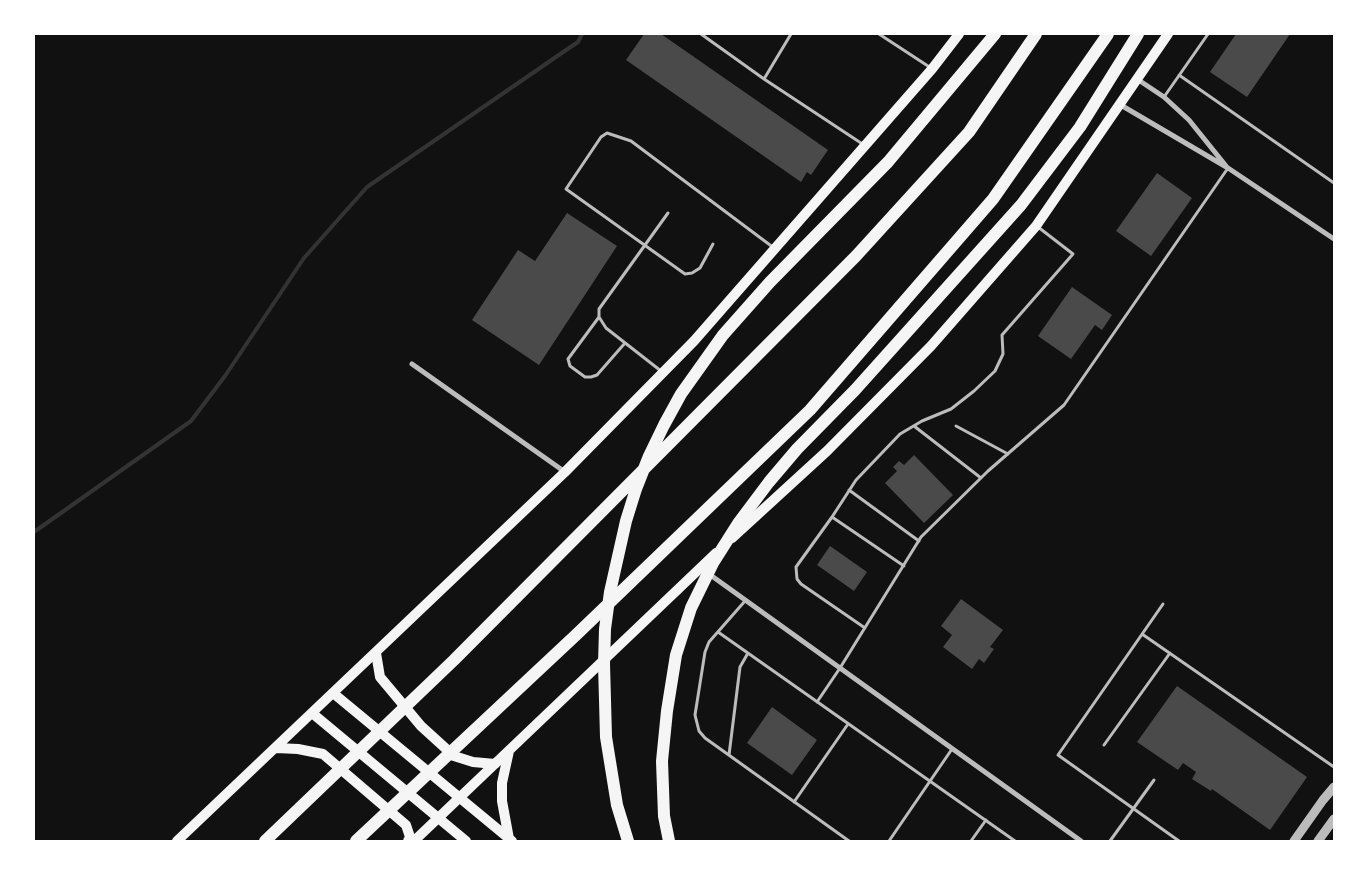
<!DOCTYPE html>
<style>
body{margin:0}
#map{position:relative;width:1368px;height:875px;overflow:hidden;background:#111;font-family:"Times New Roman",serif}
canvas{display:block}
.frame{position:absolute;inset:0;border:35px solid #fff;pointer-events:none}
</style>
<div id="map">
<canvas width="1368" height="875"></canvas>
<div class="frame"></div>
</div>
<script>
const c = document.querySelector('canvas').getContext('2d');
c.lineJoin = 'round';
const toPath = rows => new Path2D(rows.map(r => 'M' + r).join(''));
function trace(path, color, width, dash) { c.strokeStyle = color; c.lineWidth = width; c.lineCap = dash ? 'butt' : 'round'; c.setLineDash(dash || []); c.stroke(path); }
function paint(path, color) { c.fillStyle = color; c.fill(path, 'evenodd'); }
const stream = toPath([
 [34,532,191,421,225,376,304,258,367,187,569,48,578,42,582,34]
]);
const building = toPath([
 [644,34,661,34,828,150,811,175,807,172,801,182,626,60],
 [1236,34,1290,34,1247,97,1210,72],
 [1157,173,1192,198,1151,256,1116,231],
 [567,213,617,246,539,365,472,320,518,250,535,261],
 [1072,287,1112,315,1102,330,1095,325,1071,359,1038,336],
 [914,455,953,495,924,523,885,483,897,471,893,467,899,461,904,465],
 [830,546,867,572,854,591,817,565],
 [961,599,1003,630,990,647,994,649,984,663,979,659,972,669,943,647,952,635,941,626],
 [1177,686,1307,777,1270,830,1212,789,1211,791,1192,779,1196,772,1183,763,1178,770,1137,742],
 [772,707,817,740,792,775,747,743]
]);
const service = toPath([
 [701,34,764,79,864,145],
 [879,34,931,68],
 [1179,75,1334,183],
 [764,79,791,34],
 [1164,97,1208,34],
 [713,244,700,268,692,273,685,274,566,189,601,137,607,133,631,141,774,248],
 [599,317,568,359,570,366,585,377,591,377,597,375,625,343],
 [661,371,606,328,599,317,599,309,668,213],
 [914,426,981,478],
 [956,426,1008,454],
 [849,490,919,541],
 [832,517,856,480,900,434,922,421,951,409,974,391,995,371,1003,354,1002,335,1073,254,1038,227],
 [745,601,709,642,705,652,695,715,699,731,705,738,849,841],
 [1163,604,1058,755,1179,841],
 [865,628,801,584,797,579,796,567,832,517,904,566],
 [718,632,1015,841],
 [1142,634,1334,767],
 [817,702,840,668,921,537,988,471,1064,405,1228,168],
 [1104,745,1170,653],
 [729,755,740,667,748,653],
 [794,802,848,724],
 [889,841,952,749],
 [971,841,986,820],
 [1110,841,1154,780]
]);
const minor = toPath([
 [1137,79,1164,97,1189,120,1226,166],
 [1119,104,1228,168,1334,239],
 [412,364,565,472],
 [709,574,1081,841]
]);
const tertiary = toPath([
 [1294,841,1323,800,1334,787],
 [1318,841,1334,819]
]);
const secondary = toPath([
 [732,538,827,451,931,346,1036,226,1168,34],
 [376,653,380,677,421,726,454,756,473,762,495,764],
 [333,693,512,841],
 [312,713,466,841],
 [276,748,298,749,323,754,406,825,410,837,408,841],
 [509,839,502,801,502,783,509,751],
 [177,841,565,472,694,341,932,69,959,34],
 [414,841,716,553]
]);
const motorway = toPath([
 [265,841,454,660,856,256,969,132,1036,34],
 [356,841,577,634,810,410,993,199,1108,34],
 [628,841,617,805,606,737,604,664,605,629,610,592,626,521,636,489,649,456,664,425,681,394,723,335,770,282,888,162,995,34],
 [669,841,664,816,662,761,667,711,676,655,691,608,713,563,739,522,769,482,797,449,855,390,1021,205,1080,127,1138,34]
]);
trace(stream, '#333', 4);
paint(building, '#4a4a4a');
trace(service, '#bcbcbc', 3);
trace(minor, '#bcbcbc', 5);
trace(tertiary, '#bcbcbc', 9);
trace(secondary, '#f5f5f5', 10);
trace(motorway, '#f5f5f5', 12);
</script>
